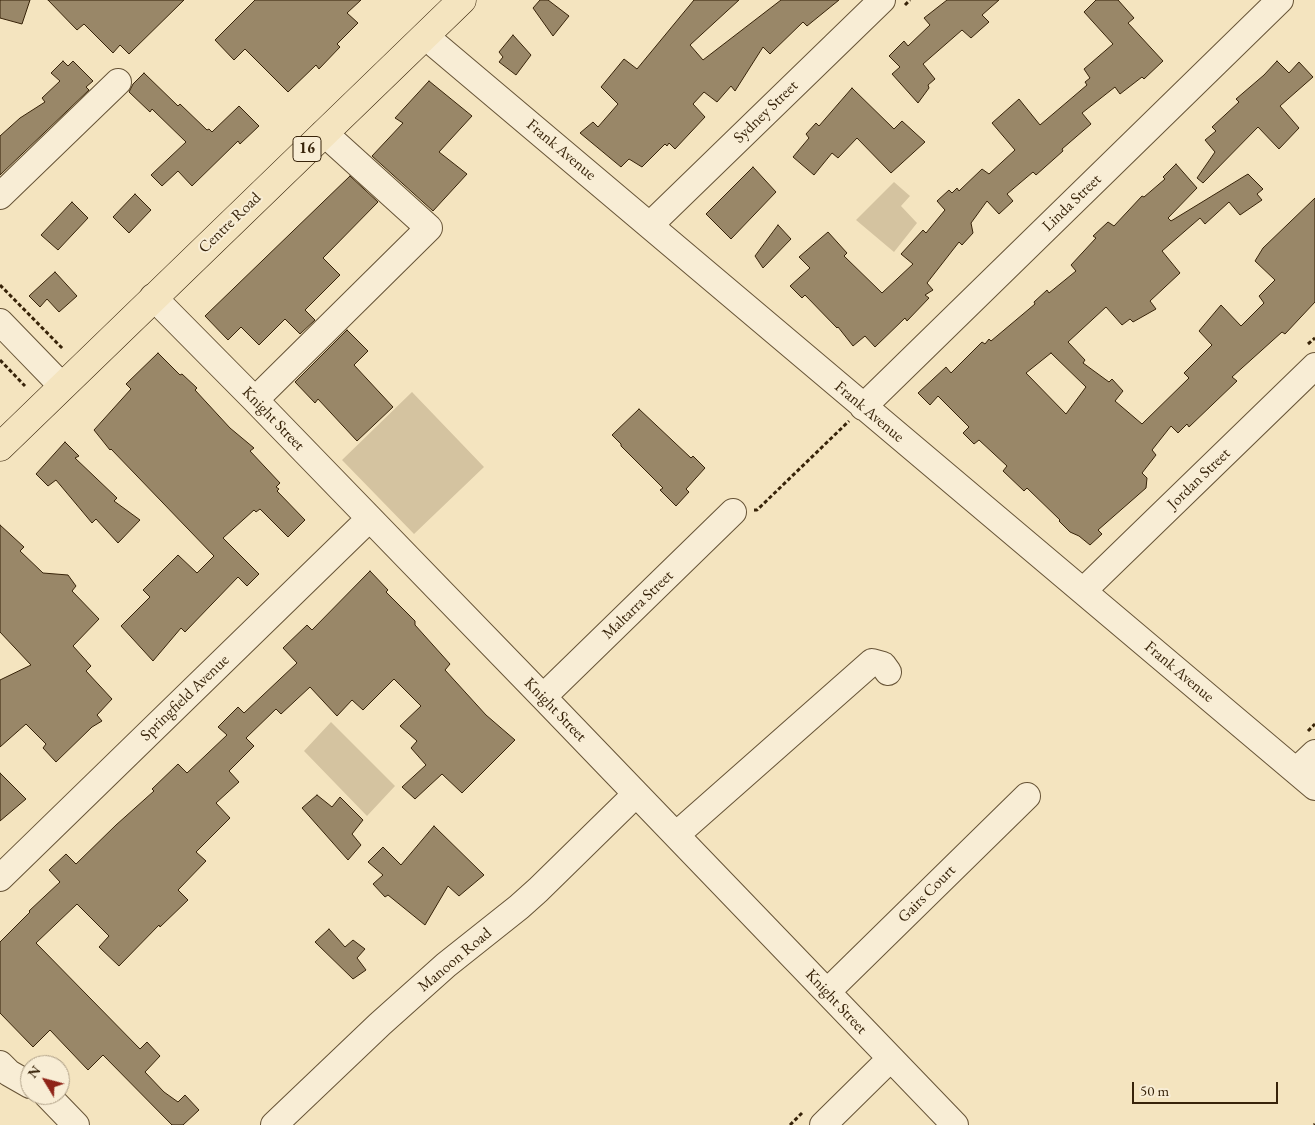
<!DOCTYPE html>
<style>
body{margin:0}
#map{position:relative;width:1315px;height:1125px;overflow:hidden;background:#f4e4bf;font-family:"EB Garamond",serif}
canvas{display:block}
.north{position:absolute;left:20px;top:1055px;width:50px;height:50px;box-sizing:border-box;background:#f8edd5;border:1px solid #ab9c83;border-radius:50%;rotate:307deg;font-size:14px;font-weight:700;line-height:20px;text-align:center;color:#372309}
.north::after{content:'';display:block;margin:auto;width:18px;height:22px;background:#8f2418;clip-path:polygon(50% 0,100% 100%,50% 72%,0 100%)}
.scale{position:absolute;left:1132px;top:1082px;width:146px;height:22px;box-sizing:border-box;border:2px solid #372309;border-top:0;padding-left:6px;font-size:15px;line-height:18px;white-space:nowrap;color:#372309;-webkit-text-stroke:4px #f8edd5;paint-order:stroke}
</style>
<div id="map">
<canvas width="1315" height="1125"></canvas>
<div class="north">N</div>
<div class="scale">50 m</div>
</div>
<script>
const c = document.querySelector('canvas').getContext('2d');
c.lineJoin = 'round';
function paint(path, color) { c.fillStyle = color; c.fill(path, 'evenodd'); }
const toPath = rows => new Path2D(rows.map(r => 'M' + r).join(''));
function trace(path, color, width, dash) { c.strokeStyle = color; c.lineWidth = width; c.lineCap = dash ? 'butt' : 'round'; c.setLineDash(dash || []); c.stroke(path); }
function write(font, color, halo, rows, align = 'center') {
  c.font = font + ' "EB Garamond",serif'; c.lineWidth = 4; c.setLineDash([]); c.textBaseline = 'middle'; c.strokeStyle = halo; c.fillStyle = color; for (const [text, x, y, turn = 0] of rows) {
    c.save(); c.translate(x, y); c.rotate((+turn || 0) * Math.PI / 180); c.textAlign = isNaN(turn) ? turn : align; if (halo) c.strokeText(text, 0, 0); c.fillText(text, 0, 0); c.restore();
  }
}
const green = toPath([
 [894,182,910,196,901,206,917,223,894,252,856,220],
 [412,392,484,467,414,534,342,460],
 [331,722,395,786,367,816,304,751]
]);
const building = toPath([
 [0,0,30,0,22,24,0,18,0,0],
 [48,0,184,0,129,54,120,45,113,53,84,24,77,30,48,0],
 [255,0,361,0,347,13,358,23,337,44,340,47,319,69,316,65,288,92,245,49,234,60,215,40,255,0],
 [540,0,548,0,569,16,553,36,533,8,540,0],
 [694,0,739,0,690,45,703,60,781,0,839,0,807,26,803,22,770,54,763,47,735,91,731,86,717,102,704,92,693,104,705,117,675,149,669,143,667,146,665,144,642,167,629,159,621,167,580,133,593,122,598,127,618,104,601,87,624,59,637,69,694,0],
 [947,0,999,0,982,15,989,22,971,38,962,30,923,64,935,79,928,85,929,88,918,103,892,74,900,67,889,56,904,41,908,46,930,25,924,18,947,0],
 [1096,0,1118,0,1134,18,1128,23,1163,61,1144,79,1142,77,1120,94,1115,87,1082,113,1091,124,1062,149,1063,151,1036,175,1033,172,1007,194,1013,201,999,214,987,201,971,223,973,233,962,245,959,242,927,283,933,290,925,295,929,298,907,321,905,318,875,347,865,336,853,346,838,327,837,328,805,295,802,298,790,286,810,268,799,257,828,232,847,253,844,256,882,293,913,264,901,254,923,230,926,233,945,210,937,201,949,190,952,193,957,188,959,191,982,169,989,174,1015,150,992,123,1019,99,1040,125,1087,85,1085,82,1090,78,1084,69,1113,44,1084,12,1096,0],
 [513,35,531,55,516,75,499,62,503,57,499,52,513,35],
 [63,61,68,66,73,61,93,81,86,87,89,90,0,175,0,136,20,118,45,102,42,98,60,81,51,73,63,61],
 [1277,61,1289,73,1299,62,1313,77,1280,106,1299,128,1279,149,1258,127,1203,183,1197,178,1215,152,1205,140,1216,131,1212,127,1239,102,1236,99,1264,75,1277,61],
 [144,73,178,106,180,104,207,130,209,129,212,132,239,106,259,126,240,144,238,141,192,186,178,171,162,186,151,175,186,142,152,109,150,112,129,92,133,84,144,73],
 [429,81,472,116,439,152,467,174,433,211,372,156,403,123,395,118,429,81],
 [852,88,894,129,902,121,925,142,891,173,857,138,838,158,832,153,814,175,793,157,809,138,806,134,816,123,819,126,852,88],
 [1176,164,1197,188,1168,218,1171,221,1248,174,1263,189,1257,194,1262,200,1240,215,1229,202,1205,224,1200,218,1162,251,1180,273,1150,301,1156,309,1133,322,1130,319,1122,325,1106,307,1068,342,1085,360,1083,363,1109,382,1112,379,1123,391,1115,401,1142,424,1189,378,1184,373,1212,345,1199,331,1221,305,1241,326,1264,303,1259,296,1275,280,1255,261,1263,248,1315,198,1315,302,1285,334,1282,332,1232,377,1237,381,1189,427,1187,424,1178,433,1171,426,1152,450,1156,455,1142,473,1147,478,1146,488,1098,530,1102,534,1090,545,1079,536,1070,532,1059,521,1060,520,1027,488,1024,491,1003,471,1007,466,979,440,974,444,963,433,969,427,938,396,930,405,918,393,946,367,951,373,982,342,985,344,989,339,991,341,1035,304,1034,302,1047,290,1049,293,1076,271,1071,265,1096,238,1093,236,1108,222,1114,226,1142,196,1144,197,1165,179,1163,177,1176,164],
 [1051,353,1086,387,1066,414,1026,373,1051,353],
 [753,167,776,192,731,239,706,214,753,167],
 [350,176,378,202,323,258,340,275,305,310,315,320,300,334,285,319,259,345,241,327,228,340,205,316,350,176],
 [135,194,151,210,129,233,113,217,135,194],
 [72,202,88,218,58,250,41,235,72,202],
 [778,225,791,239,763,268,755,256,778,225],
 [55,272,77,296,59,312,47,299,40,307,29,296,55,272],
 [347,330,368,351,354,365,393,407,357,441,318,399,315,403,295,382,347,330],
 [158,353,180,375,182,374,197,388,195,390,230,428,254,448,250,451,280,483,276,487,279,489,277,491,305,520,288,537,260,509,256,512,254,510,223,538,259,574,247,586,238,577,185,632,181,628,153,661,121,626,150,597,143,590,178,555,197,573,214,556,111,449,110,450,94,430,131,389,126,384,158,353],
 [639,409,691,458,693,456,705,468,686,489,689,492,676,506,660,490,663,488,621,446,621,444,612,435,639,409],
 [65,442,79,456,75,458,117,498,114,501,140,520,118,543,96,519,92,523,56,480,48,486,36,474,65,442],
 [0,525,24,547,20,551,43,573,68,575,76,586,72,591,99,619,73,646,91,666,86,671,112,699,97,715,102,721,92,727,56,762,43,748,46,744,26,724,0,747,0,680,31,665,0,632,0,525],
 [370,571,388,590,386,592,415,621,415,625,450,664,445,670,486,715,515,740,462,793,442,774,415,799,402,787,426,765,411,748,417,741,400,726,421,706,394,679,363,710,352,700,337,716,310,687,281,714,276,709,246,738,254,746,229,771,239,782,216,803,230,818,196,852,206,861,178,890,188,900,160,927,159,925,119,966,99,947,109,936,77,904,36,943,140,1049,147,1042,160,1056,145,1072,164,1092,178,1102,185,1095,199,1110,183,1125,172,1125,103,1055,88,1070,50,1030,33,1047,0,1013,0,942,30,912,29,911,60,882,49,870,66,854,76,864,116,825,154,791,152,789,178,764,187,773,227,735,218,727,238,707,244,713,297,663,283,648,307,625,312,630,370,571],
 [0,773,26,799,0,821,0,773],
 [317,795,332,807,340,797,363,820,352,834,361,845,348,860,302,808,317,795],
 [434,826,484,875,459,896,448,886,425,925,388,895,385,897,373,884,383,875,368,862,383,847,401,865,434,826],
 [329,929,345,947,353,940,365,949,357,958,366,970,353,979,315,942,329,929]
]);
const path = toPath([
 [905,5,910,0],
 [0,285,63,349],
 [1308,344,1315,338],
 [0,360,25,386],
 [754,510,757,510,849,421],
 [1308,731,1315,724],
 [790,1125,802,1113],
 [1314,1125,1315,1124]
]);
const minor = toPath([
 [425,36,1315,787],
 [0,196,118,82],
 [650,225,882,0],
 [153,297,255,400,543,697,955,1125],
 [0,322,62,386],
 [255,400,429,228,324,133],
 [863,407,1280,0],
 [1083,591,1315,366],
 [543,697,733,512],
 [1296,771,1315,753],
 [676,835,872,662,883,665,888,672],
 [0,878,369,519],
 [827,992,1027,796],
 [0,1064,9,1073,30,1085],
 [47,1095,76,1125],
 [274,1125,380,1024,446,965,519,907,538,890,635,795],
 [823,1125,890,1059]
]);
const major = toPath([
 [0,447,462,0]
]);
const shields = [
 [307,149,28]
];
const shieldNames = [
 ["16",307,149]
];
const streetNames = [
 ["Sydney Street",766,112,-44],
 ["Frank Avenue",561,150,40],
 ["Linda Street",1072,203,-44],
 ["Centre Road",230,223,-44],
 ["Frank Avenue",869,412,40],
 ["Knight Street",273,419,46],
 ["Jordan Street",1199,479,-44],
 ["Maltarra Street",638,605,-44],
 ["Frank Avenue",1179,672,40],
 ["Springfield Avenue",185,698,-44],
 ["Knight Street",555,710,46],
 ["Gairs Court",927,894,-45],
 ["Manoon Road",455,960,-40],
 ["Knight Street",836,1002,47]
];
paint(green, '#d4c3a0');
paint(building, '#998768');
trace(building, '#372309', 1);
trace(minor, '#665336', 28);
trace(major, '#372309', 29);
trace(path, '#372309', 3, [4, 2.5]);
trace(minor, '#f8edd5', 26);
trace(major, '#f4e4bf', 28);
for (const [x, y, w] of shields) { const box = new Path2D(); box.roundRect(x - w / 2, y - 12.5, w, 25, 4); c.fillStyle = '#f8edd5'; c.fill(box); trace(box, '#372309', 1); }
write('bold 15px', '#372309', null, shieldNames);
write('16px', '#372309', '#f8edd5', streetNames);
</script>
